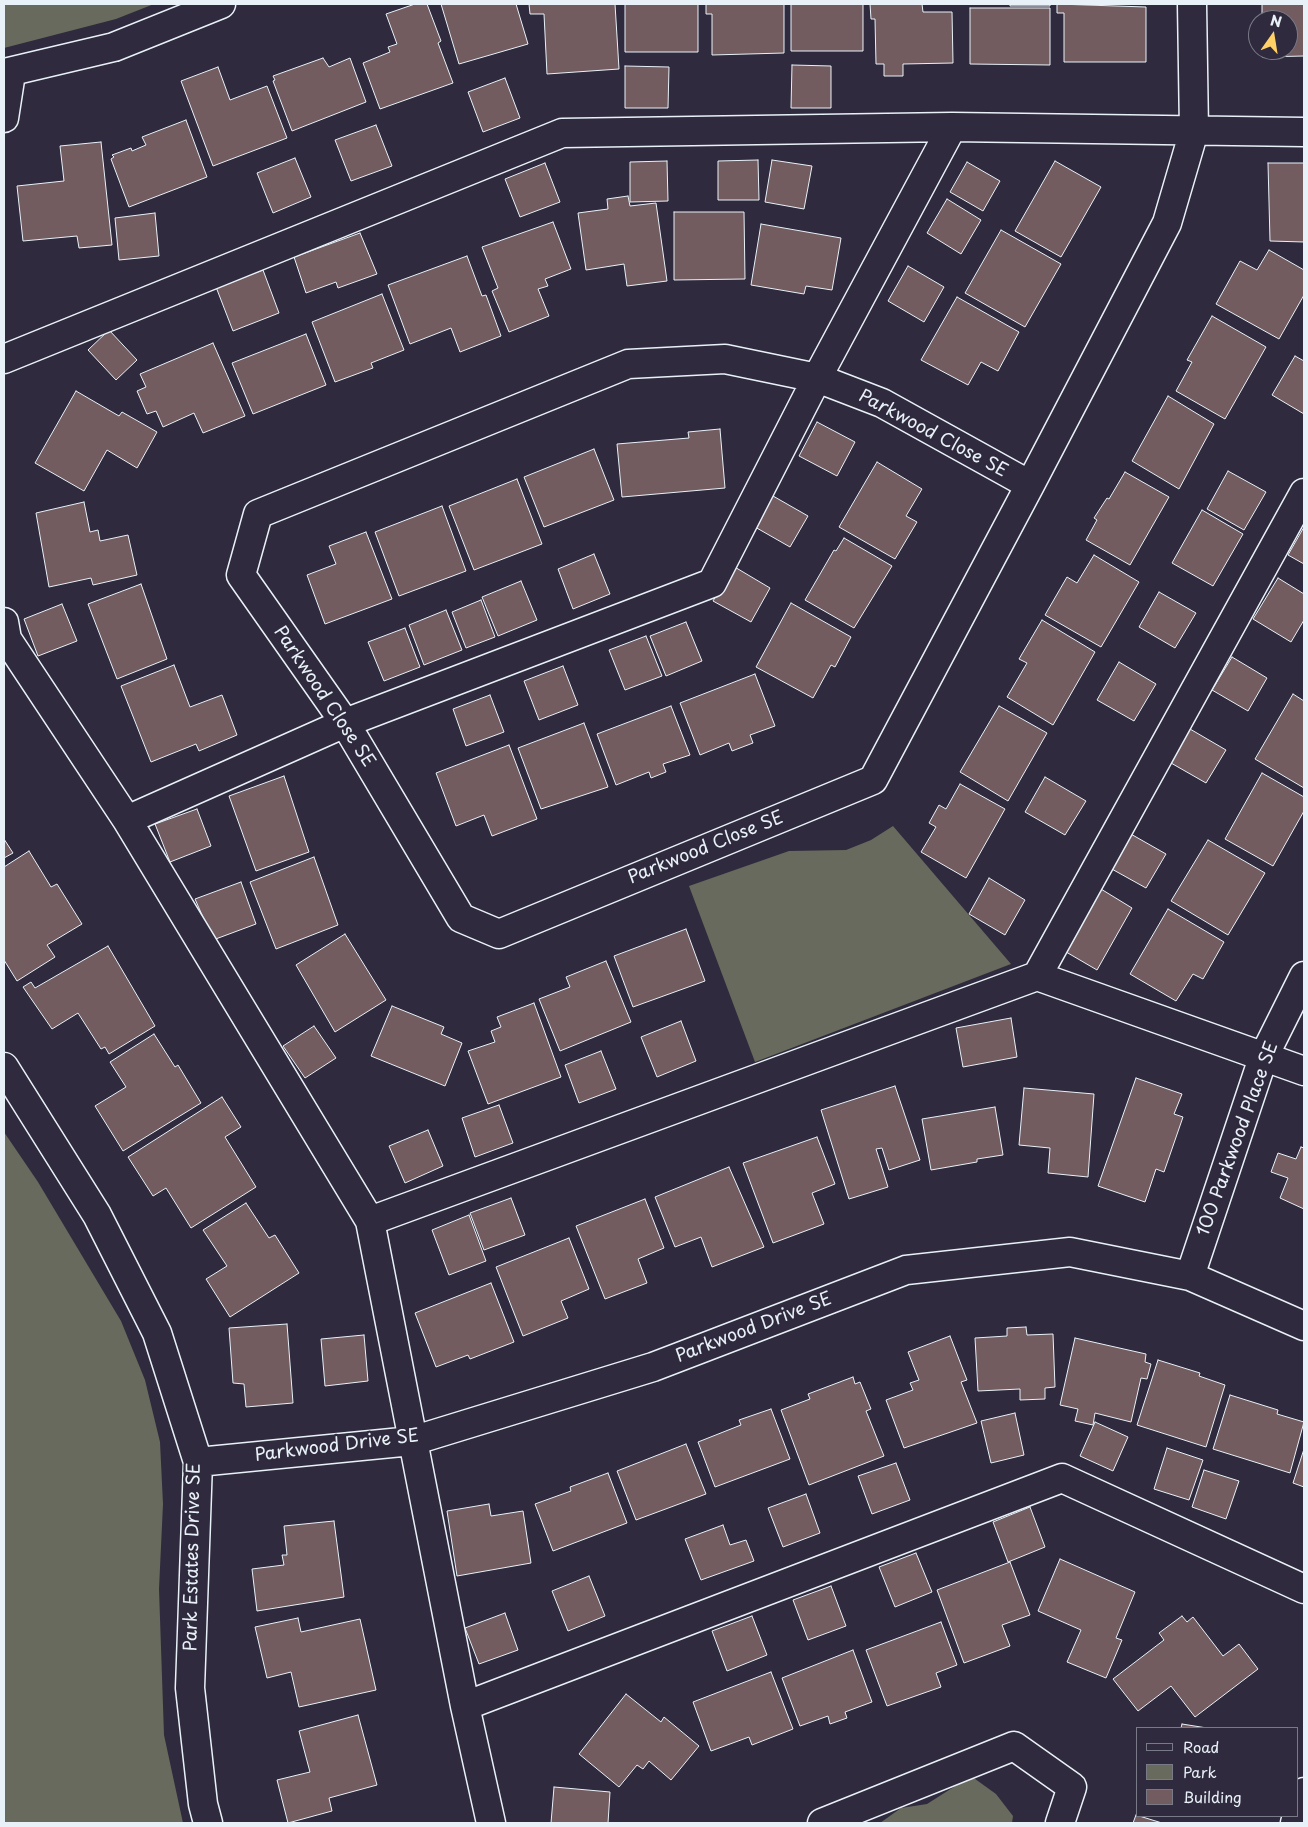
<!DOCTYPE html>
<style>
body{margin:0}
#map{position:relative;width:1308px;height:1827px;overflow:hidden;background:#2f2a3d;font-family:"Playpen Sans",sans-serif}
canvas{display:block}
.frame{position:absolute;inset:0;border:5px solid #e8f1f8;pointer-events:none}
.legend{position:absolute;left:1136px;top:1727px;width:162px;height:90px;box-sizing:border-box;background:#2f2a3d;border:1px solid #797a88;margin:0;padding:6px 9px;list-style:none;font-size:15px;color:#e8f1f8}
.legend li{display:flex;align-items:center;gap:10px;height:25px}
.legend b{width:25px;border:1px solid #797a88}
.north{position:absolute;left:1248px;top:10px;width:50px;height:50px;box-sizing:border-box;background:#2f2a3d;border:1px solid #797a88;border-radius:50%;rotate:13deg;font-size:14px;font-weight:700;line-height:20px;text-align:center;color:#e8f1f8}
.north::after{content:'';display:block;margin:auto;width:18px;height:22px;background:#ffd166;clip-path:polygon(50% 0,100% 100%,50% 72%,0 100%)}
</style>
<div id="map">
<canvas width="1308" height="1827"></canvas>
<div class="frame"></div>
<ul class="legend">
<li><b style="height:6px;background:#2f2a3d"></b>Road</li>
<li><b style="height:14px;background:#676a5c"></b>Park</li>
<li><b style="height:14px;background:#725c60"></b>Building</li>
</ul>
<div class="north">N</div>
</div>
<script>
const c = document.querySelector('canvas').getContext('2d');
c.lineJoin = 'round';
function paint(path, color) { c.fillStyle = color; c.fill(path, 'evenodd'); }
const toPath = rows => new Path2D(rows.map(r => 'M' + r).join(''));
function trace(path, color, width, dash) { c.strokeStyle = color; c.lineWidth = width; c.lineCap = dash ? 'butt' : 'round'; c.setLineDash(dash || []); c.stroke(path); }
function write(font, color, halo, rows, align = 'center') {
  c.font = font + ' "Playpen Sans",sans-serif'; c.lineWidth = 4.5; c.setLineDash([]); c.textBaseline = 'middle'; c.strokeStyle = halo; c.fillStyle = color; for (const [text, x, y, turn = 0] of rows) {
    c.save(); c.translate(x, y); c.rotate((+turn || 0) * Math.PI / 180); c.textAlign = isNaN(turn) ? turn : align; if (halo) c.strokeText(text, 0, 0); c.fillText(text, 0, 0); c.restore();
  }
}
const green = toPath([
 [4,4,154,4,116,19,4,48],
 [893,826,1011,964,755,1062,689,886,789,851,846,850,871,840],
 [4,1132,38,1182,121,1321,145,1380,160,1442,163,1504,159,1589,164,1735,183,1823,4,1823],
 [971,1776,996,1794,1013,1816,1012,1823,880,1823,901,1808,927,1804]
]);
const building = toPath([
 [415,4,427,4,441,41,438,43,453,83,380,109,363,63,390,52,388,47,397,44,386,14,415,4],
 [441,4,516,4,528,44,459,64,441,4],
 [529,4,615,4,619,69,547,74,544,14,530,14,529,4],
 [625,4,698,4,698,52,625,52,625,4],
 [706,4,784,4,784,53,712,55,712,14,706,14,706,4],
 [791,4,863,4,863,51,791,51,791,4],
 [870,4,922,4,923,12,952,12,953,63,903,64,903,76,884,76,884,64,876,64,875,19,871,19,870,4],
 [1010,4,1050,4,1050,6,1010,6,1010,4],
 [1057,4,1146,7,1146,62,1064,62,1064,13,1057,13,1057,4],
 [1262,4,1304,4,1304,56,1262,57,1262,50,1288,50,1288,20,1262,20,1262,4],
 [970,8,1050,8,1050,65,970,64,970,8],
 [323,58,329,67,350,58,366,102,292,131,273,81,275,80,273,76,323,58],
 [792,65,831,66,831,108,791,108,792,65],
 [625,66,669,67,668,108,625,108,625,66],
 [218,67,230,100,267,86,287,138,213,166,181,81,218,67],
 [505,78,520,118,483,132,468,92,505,78],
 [186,120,207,177,129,207,111,159,114,157,112,155,131,148,132,151,146,145,142,137,186,120],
 [376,125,392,166,351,181,335,140,376,125],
 [101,142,112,245,79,248,77,236,23,241,17,186,64,181,60,146,101,142],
 [295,158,311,197,273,213,257,173,295,158],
 [758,160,759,200,718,200,718,161,758,160],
 [772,160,812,166,804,209,765,202,772,160],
 [667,161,668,201,630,202,630,162,667,161],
 [1055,161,1101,187,1061,257,1015,231,1055,161],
 [967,162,1000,181,983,211,950,192,967,162],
 [545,163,560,202,520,217,505,179,545,163],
 [1268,163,1304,163,1304,242,1270,241,1268,163],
 [628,196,630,206,656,203,667,281,627,286,624,264,586,270,578,213,608,209,607,199,628,196],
 [947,199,981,220,961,254,927,233,947,199],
 [674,212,744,212,745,279,674,280,674,212],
 [155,213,159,256,119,260,115,218,155,213],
 [553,222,571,269,545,279,548,286,538,289,549,316,509,332,492,291,498,288,482,247,553,222],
 [761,224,841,238,832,290,806,286,804,294,751,285,761,224],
 [1001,230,1061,264,1025,327,965,293,1001,230],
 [360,233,377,274,338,288,336,282,306,293,294,257,360,233],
 [1269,250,1304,270,1304,295,1279,339,1216,304,1240,261,1257,270,1269,250],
 [467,256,482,296,486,295,501,336,460,352,451,328,410,344,388,285,467,256],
 [908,266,944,287,924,322,888,301,908,266],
 [263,270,279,313,233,331,216,287,263,270],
 [382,294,404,350,371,363,373,368,335,382,312,322,382,294],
 [957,297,1019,332,998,371,981,362,968,385,921,360,957,297],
 [1212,316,1266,347,1225,419,1176,391,1192,362,1187,360,1212,316],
 [109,330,137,360,116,380,88,350,109,330],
 [306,334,326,385,253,414,232,363,306,334],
 [213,343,245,416,203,433,194,413,163,427,156,411,147,414,137,391,146,387,140,374,213,343],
 [1295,356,1304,361,1304,414,1272,395,1295,356],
 [76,391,119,416,122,412,157,432,137,468,107,450,84,491,35,463,76,391],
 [1168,396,1214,424,1179,489,1132,461,1168,396],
 [817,422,855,442,837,476,799,456,817,422],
 [720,429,725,488,622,497,617,444,689,438,688,432,720,429],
 [594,449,614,500,544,527,524,477,594,449],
 [877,462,922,489,906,516,917,522,895,559,839,527,877,462],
 [1228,471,1266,492,1244,530,1207,509,1228,471],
 [1125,472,1169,497,1130,565,1086,540,1097,520,1094,518,1107,498,1109,499,1125,472],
 [517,479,542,544,474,570,449,506,517,479],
 [773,496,808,516,790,547,755,527,773,496],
 [84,502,90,532,98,530,100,541,128,535,137,575,93,585,91,578,49,587,36,513,84,502],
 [442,506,466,571,399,596,375,532,442,506],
 [1202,510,1243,534,1213,586,1172,563,1202,510],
 [1304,527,1304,564,1288,555,1304,527],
 [366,532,392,599,325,624,307,575,336,564,329,546,366,532],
 [844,538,892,566,854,628,805,600,834,550,836,551,844,538],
 [594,554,610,594,573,609,558,569,594,554],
 [1094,555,1139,582,1101,647,1045,615,1067,577,1077,583,1094,555],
 [733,566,770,588,751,622,713,601,733,566],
 [1278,578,1304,594,1304,620,1291,642,1253,619,1278,578],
 [521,581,537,620,498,636,482,597,521,581],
 [141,584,167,659,117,679,88,604,141,584],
 [1159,592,1196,613,1175,648,1139,627,1159,592],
 [481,600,495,637,466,648,452,612,481,600],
 [791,603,851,637,835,667,831,665,813,698,756,667,791,603],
 [62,604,77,641,38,656,24,619,62,604],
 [446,610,462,650,424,665,409,625,446,610],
 [1042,620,1095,652,1053,725,1007,697,1027,663,1019,659,1042,620],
 [686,622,702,661,666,676,650,636,686,622],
 [405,628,420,667,384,681,368,642,405,628],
 [646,636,662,676,625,690,609,650,646,636],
 [1232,657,1267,678,1248,711,1212,690,1232,657],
 [1119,662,1156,684,1134,721,1097,700,1119,662],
 [174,665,190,707,222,695,237,735,199,751,196,744,151,762,121,686,174,665],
 [563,666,578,705,539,720,524,681,563,666],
 [755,674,775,726,750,735,753,743,732,751,729,743,700,755,680,703,755,674],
 [1293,694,1304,701,1304,788,1255,759,1293,694],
 [490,695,504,732,466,746,453,709,490,695],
 [671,706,690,755,663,764,666,772,651,778,649,772,616,785,597,734,671,706],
 [999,706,1047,733,1008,801,960,772,999,706],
 [584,723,608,787,541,809,518,748,584,723],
 [1190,729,1226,750,1206,783,1171,763,1190,729],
 [509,745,537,819,492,836,484,815,456,826,436,773,509,745],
 [1262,773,1304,797,1304,811,1273,866,1225,839,1262,773],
 [284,776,309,852,256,871,229,796,284,776],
 [1045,777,1086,801,1065,835,1025,812,1045,777],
 [960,784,1005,809,966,878,921,852,936,827,929,823,939,805,946,809,960,784],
 [197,809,211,846,170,862,155,824,197,809],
 [1129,833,1166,854,1146,888,1110,868,1129,833],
 [4,839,13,853,4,858,4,839],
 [1208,840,1265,873,1228,935,1171,901,1208,840],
 [29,851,51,887,57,884,82,924,47,945,55,957,17,981,4,960,4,867,29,851],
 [314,857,338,925,276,949,250,882,314,857],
 [989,878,1025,900,1005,935,969,914,989,878],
 [241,882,256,924,213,940,195,899,241,882],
 [1096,886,1132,908,1097,970,1061,949,1096,886],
 [1168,909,1224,942,1203,979,1193,974,1176,1001,1130,974,1168,909],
 [686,929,705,981,633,1007,614,956,686,929],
 [345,934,386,1000,335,1032,296,965,345,934],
 [108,946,155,1026,109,1054,105,1047,101,1049,78,1013,52,1029,23,987,31,982,35,988,108,946],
 [606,961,631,1022,560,1051,539,999,570,987,566,977,606,961],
 [534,1003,561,1077,488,1104,468,1051,495,1042,491,1031,501,1027,497,1017,534,1003],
 [392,1006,444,1027,441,1034,462,1043,445,1086,371,1056,392,1006],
 [1011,1018,1017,1057,963,1067,956,1028,1011,1018],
 [681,1021,696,1061,657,1077,641,1037,681,1021],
 [314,1026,336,1058,305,1078,283,1046,314,1026],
 [154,1034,175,1067,178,1065,201,1103,123,1151,95,1106,126,1087,110,1062,154,1034],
 [601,1051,616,1089,579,1103,565,1065,601,1051],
 [1136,1078,1182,1094,1174,1114,1183,1117,1164,1172,1156,1169,1145,1202,1098,1186,1136,1078],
 [895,1086,920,1160,889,1170,882,1148,876,1149,888,1187,849,1199,821,1110,895,1086],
 [1024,1088,1094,1094,1088,1177,1048,1173,1050,1148,1019,1145,1024,1088],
 [222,1097,241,1127,225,1137,256,1187,191,1228,166,1188,153,1196,128,1157,222,1097],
 [499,1105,513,1143,475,1157,462,1118,499,1105],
 [995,1107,1003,1155,977,1159,977,1162,931,1170,922,1119,995,1107],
 [428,1130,443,1166,405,1183,389,1146,428,1130],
 [817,1137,835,1184,812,1193,824,1224,773,1243,743,1163,817,1137],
 [1301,1147,1304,1148,1304,1209,1280,1198,1288,1178,1271,1172,1278,1153,1296,1159,1301,1147],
 [729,1167,764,1247,712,1267,701,1237,675,1247,655,1197,729,1167],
 [511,1198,525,1235,484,1250,470,1213,511,1198],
 [645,1199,664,1248,638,1259,647,1283,605,1299,576,1226,645,1199],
 [246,1203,269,1238,275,1235,299,1273,230,1317,206,1279,227,1266,203,1230,246,1203],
 [469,1215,486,1261,449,1275,432,1230,469,1215],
 [569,1238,589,1289,561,1301,568,1318,523,1336,496,1267,569,1238],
 [491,1283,514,1342,470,1359,468,1355,436,1367,415,1313,491,1283],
 [287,1324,293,1403,246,1407,244,1384,233,1383,229,1328,287,1324],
 [1026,1327,1027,1335,1053,1334,1055,1387,1045,1388,1045,1399,1020,1400,1020,1389,978,1391,975,1338,1007,1336,1007,1328,1026,1327],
 [364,1335,368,1381,325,1386,321,1339,364,1335],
 [950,1336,967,1380,961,1382,977,1423,904,1448,886,1400,913,1390,910,1383,919,1380,908,1352,950,1336],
 [1075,1338,1146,1354,1145,1362,1151,1364,1147,1379,1141,1378,1131,1422,1095,1413,1093,1425,1075,1421,1078,1409,1060,1405,1075,1338],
 [1158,1360,1200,1373,1199,1376,1225,1385,1206,1447,1137,1425,1158,1360],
 [853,1377,855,1384,860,1382,871,1409,866,1411,884,1456,809,1485,781,1410,810,1399,808,1394,853,1377],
 [1230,1395,1278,1410,1277,1414,1304,1422,1290,1473,1213,1449,1230,1395],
 [771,1409,790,1459,715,1487,698,1442,741,1425,739,1420,771,1409],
 [1015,1413,1024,1455,991,1463,981,1421,1015,1413],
 [1095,1422,1128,1437,1113,1471,1080,1456,1095,1422],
 [686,1444,706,1494,636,1520,617,1471,686,1444],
 [1167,1448,1203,1460,1189,1500,1154,1489,1167,1448],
 [1304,1449,1304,1487,1293,1483,1304,1449],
 [896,1463,910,1500,872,1514,858,1476,896,1463],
 [1204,1470,1239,1481,1226,1519,1192,1507,1204,1470],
 [608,1473,627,1523,553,1551,535,1504,571,1491,570,1487,608,1473],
 [806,1494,820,1533,783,1547,768,1508,806,1494],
 [489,1504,491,1516,523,1511,531,1563,457,1576,447,1511,489,1504],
 [1030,1507,1045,1547,1008,1562,993,1522,1030,1507],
 [334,1521,344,1597,257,1611,252,1569,284,1565,282,1555,287,1555,284,1526,334,1521],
 [723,1525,730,1545,746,1540,754,1561,701,1580,685,1539,723,1525],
 [916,1553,932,1592,895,1607,879,1567,916,1553],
 [1060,1559,1135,1592,1116,1638,1122,1640,1106,1678,1067,1662,1081,1630,1038,1611,1060,1559],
 [1010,1562,1030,1615,1002,1625,1010,1646,964,1663,937,1590,1010,1562],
 [589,1576,605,1616,568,1631,552,1591,589,1576],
 [831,1586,846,1626,808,1640,793,1600,831,1586],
 [505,1613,518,1650,479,1664,465,1628,505,1613],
 [752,1616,767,1655,727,1671,712,1631,752,1616],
 [1182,1616,1187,1622,1193,1617,1223,1656,1239,1644,1258,1669,1195,1717,1171,1686,1138,1711,1113,1679,1164,1640,1159,1633,1182,1616],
 [298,1618,301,1632,360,1619,376,1690,299,1707,291,1672,267,1678,255,1627,298,1618],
 [941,1622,957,1665,936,1673,941,1687,887,1706,866,1650,941,1622],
 [853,1650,872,1702,845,1712,847,1718,830,1724,828,1716,800,1726,782,1678,853,1650],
 [771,1672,793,1729,752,1745,749,1737,711,1751,693,1702,771,1672],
 [626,1694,661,1722,664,1717,699,1746,671,1780,649,1761,643,1769,637,1765,619,1787,579,1754,626,1694],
 [358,1715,377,1785,329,1798,332,1811,288,1823,277,1780,310,1772,299,1731,358,1715],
 [1182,1724,1207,1728,1181,1728,1182,1724],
 [554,1787,610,1792,608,1823,551,1823,554,1787],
 [1136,1815,1162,1823,1133,1823,1136,1815]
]);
const minor = toPath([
 [4,73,114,47,221,4],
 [4,118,11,73],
 [4,359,562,133,952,127,1304,132],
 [1030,485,882,403,817,378,725,359,628,364,258,514,241,575,345,723,461,918,499,934,873,780,1030,485,1167,223,1194,131,1192,4],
 [4,622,7,639,127,820,370,1221,465,1706,491,1823],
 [127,820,345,723,712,583,817,378,952,127],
 [1037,976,1304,1071],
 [4,1067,97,1215,157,1333,198,1462,190,1688,203,1804,208,1823],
 [370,1221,1037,976,1304,493],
 [1190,1276,1263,1058,1304,976],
 [198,1462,412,1441,653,1367,906,1270,1070,1252,1190,1276,1304,1326],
 [465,1706,1062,1478,1304,1589],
 [822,1823,1014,1746,1072,1787,1060,1823],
 [1295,1823,1304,1792]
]);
const streetNames = [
 ["Parkwood Close SE",933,434,28],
 ["Parkwood Close SE",324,697,56],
 ["Parkwood Close SE",706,848,-22],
 ["100 Parkwood Place SE",1238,1139,-70],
 ["Parkwood Drive SE",754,1328,-21],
 ["Parkwood Drive SE",337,1446,-7],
 ["Park Estates Drive SE",193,1557,-89]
];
paint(green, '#676a5c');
paint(building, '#725c60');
trace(building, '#e8f1f8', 1);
trace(minor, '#e8f1f8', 31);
trace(minor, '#2f2a3d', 28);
write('18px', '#e8f1f8', '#2f2a3d', streetNames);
</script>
